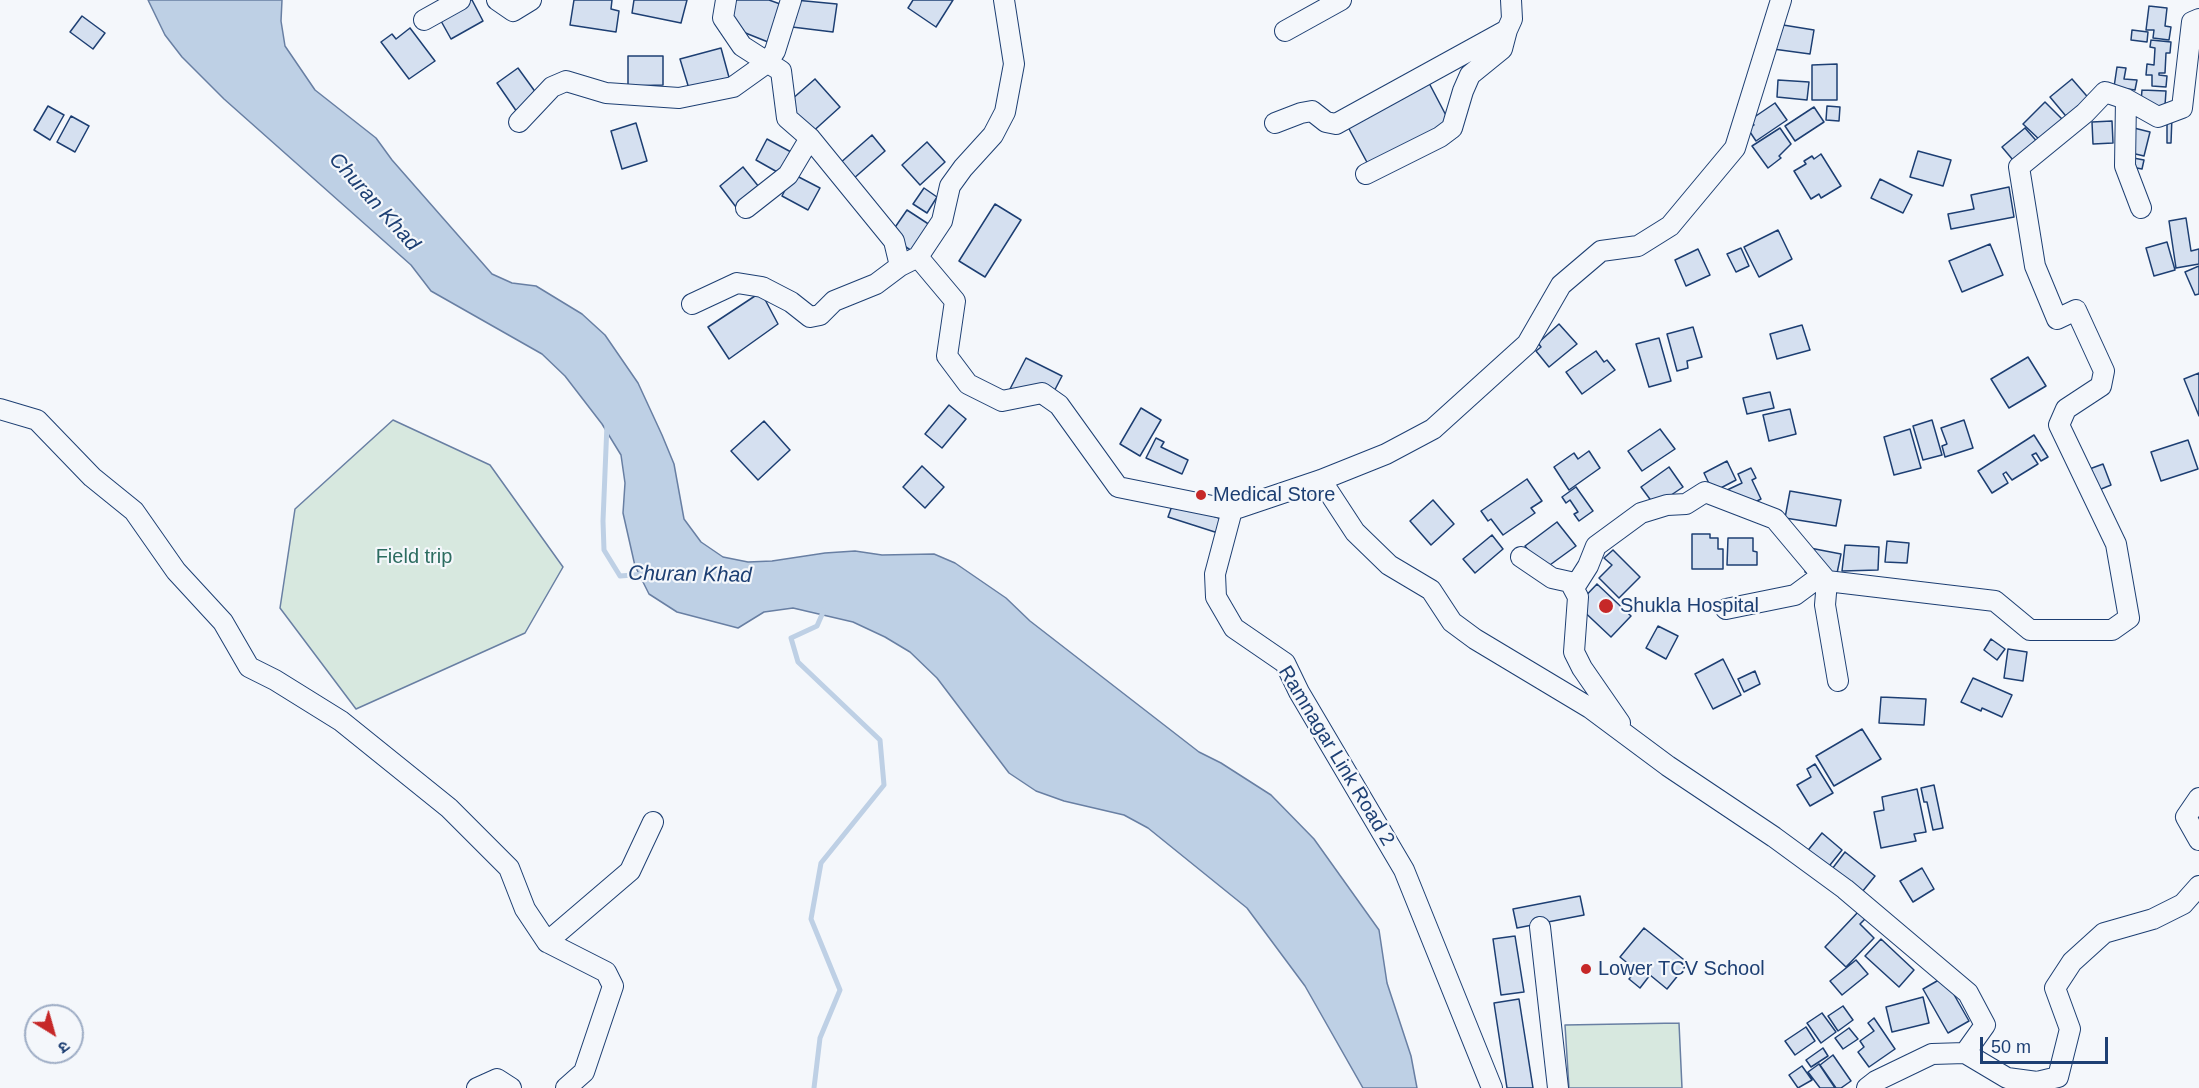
<!DOCTYPE html>
<meta charset="utf-8">
<style>
body{margin:0}
#map{position:relative;width:2199px;height:1088px;overflow:hidden;background:#f4f7fb;font-family:Arial,"Noto Sans Devanagari",sans-serif}
canvas{display:block}
.north{position:absolute;left:24px;top:1004px;width:60px;height:60px;box-sizing:border-box;background:#f4f7fb;border:2px solid #9eadc5;border-radius:50%;rotate:143deg;font-size:16px;font-weight:700;line-height:24px;text-align:center;color:#1d3f73}
.north::after{content:'';display:block;margin:auto;width:21px;height:27px;background:#c62828;clip-path:polygon(50% 0,100% 100%,50% 72%,0 100%)}
.scale{position:absolute;left:1980px;top:1037px;width:128px;height:27px;box-sizing:border-box;border:3px solid #1d3f73;border-top:0;padding-left:8px;font-size:18px;line-height:21px;white-space:nowrap;color:#1d3f73;-webkit-text-stroke:4px #f4f7fb;paint-order:stroke}
</style>
<div id="map">
<canvas width="2199" height="1088"></canvas>
<div class="north">उ</div>
<div class="scale">50 m</div>
</div>
<script>
const c = document.querySelector('canvas').getContext('2d');
c.lineJoin = 'round';
function paint(path, color) { c.fillStyle = color; c.fill(path, 'evenodd'); }
const toPath = rows => new Path2D(rows.map(r => 'M' + r).join(''));
function trace(path, color, width, dash) { c.strokeStyle = color; c.lineWidth = width; c.lineCap = dash ? 'butt' : 'round'; c.setLineDash(dash || []); c.stroke(path); }
function write(font, color, halo, rows, align = 'center') {
  c.font = font + ' Arial,sans-serif'; c.lineWidth = 4.5; c.setLineDash([]); c.textBaseline = 'middle'; c.strokeStyle = halo; c.fillStyle = color; for (const [text, x, y, turn = 0] of rows) {
    c.save(); c.translate(x, y); c.rotate((+turn || 0) * Math.PI / 180); c.textAlign = isNaN(turn) ? turn : align; if (halo) c.strokeText(text, 0, 0); c.fillText(text, 0, 0); c.restore();
  }
}
const green = toPath([
 [393,420,490,465,563,567,525,633,356,709,280,608,295,509,393,420],
 [1679,1023,1682,1088,1569,1088,1565,1025,1679,1023]
]);
const water = toPath([
 [148,0,282,0,281,21,285,46,315,90,376,138,392,160,492,274,512,283,536,286,582,314,605,335,638,383,662,435,674,464,684,519,701,542,723,557,748,562,772,561,825,553,855,551,882,555,934,554,955,563,1006,598,1030,621,1199,752,1221,763,1271,795,1314,839,1379,930,1387,983,1411,1056,1417,1088,1363,1088,1305,986,1247,908,1148,828,1124,815,1064,801,1036,791,1009,773,937,678,910,652,885,637,853,622,793,608,764,612,738,628,677,612,649,594,635,566,623,513,625,483,621,455,602,424,565,376,542,354,431,291,411,265,224,99,182,57,165,35,148,0]
]);
const stream = toPath([
 [607,424,603,521,604,550,620,576,646,574],
 [814,1088,820,1038,840,990,811,919,821,863,884,785,880,740,798,662,791,638,817,626,824,610]
]);
const building = toPath([
 [458,0,472,0,483,21,451,39,436,12,458,0],
 [574,0,612,0,611,9,619,11,616,32,570,25,574,0],
 [634,0,687,0,681,23,632,13,634,0],
 [733,0,769,0,783,5,768,42,723,24,733,0],
 [795,0,837,4,833,32,792,27,795,0],
 [913,0,953,0,936,27,908,8,913,0],
 [2149,6,2167,8,2165,26,2171,27,2169,40,2153,38,2154,30,2146,30,2149,6],
 [82,16,105,33,93,49,70,32,82,16],
 [1777,24,1814,30,1810,54,1773,49,1777,24],
 [410,28,435,61,409,79,381,42,392,34,396,39,410,28],
 [2132,30,2148,32,2147,42,2131,40,2132,30],
 [2151,40,2171,42,2170,53,2166,53,2165,73,2159,73,2159,75,2167,76,2166,87,2152,86,2152,75,2146,75,2147,64,2154,65,2155,48,2150,47,2151,40],
 [721,48,730,81,690,92,680,59,721,48],
 [628,56,663,56,663,85,628,86,628,56],
 [1837,64,1837,100,1812,100,1812,65,1837,64],
 [2117,67,2126,68,2124,79,2137,80,2135,90,2114,87,2117,67],
 [518,68,539,97,517,112,497,83,518,68],
 [815,79,840,107,809,135,783,107,815,79],
 [2072,79,2092,102,2070,121,2050,97,2072,79],
 [1778,80,1809,82,1807,100,1777,97,1778,80],
 [1429,83,1450,123,1369,166,1348,127,1429,83],
 [2142,90,2166,91,2164,120,2140,113,2142,90],
 [2045,102,2063,120,2042,142,2023,124,2045,102],
 [1775,103,1787,120,1756,141,1748,129,1754,125,1750,120,1775,103],
 [48,106,64,115,50,140,34,130,48,106],
 [1827,106,1840,107,1839,121,1826,120,1827,106],
 [1814,107,1824,122,1795,141,1785,126,1814,107],
 [71,116,89,126,75,152,57,142,71,116],
 [2167,116,2172,116,2171,143,2167,143,2167,116],
 [2112,121,2113,143,2093,144,2092,122,2112,121],
 [636,123,647,161,622,169,611,131,636,123],
 [2130,127,2150,132,2144,156,2123,151,2130,127],
 [1780,128,1791,144,1779,156,1781,158,1768,168,1752,146,1780,128],
 [2025,128,2041,146,2018,166,2002,147,2025,128],
 [872,135,885,151,853,179,839,164,872,135],
 [767,139,791,152,779,173,756,160,767,139],
 [927,142,945,162,920,185,902,165,927,142],
 [1918,151,1951,160,1943,186,1910,177,1918,151],
 [1821,154,1841,186,1821,198,1819,194,1811,199,1794,171,1806,164,1804,161,1812,156,1814,159,1821,154],
 [2123,156,2144,160,2142,169,2121,165,2123,156],
 [743,167,763,192,739,211,720,186,743,167],
 [793,174,820,188,808,210,782,196,793,174],
 [1880,179,1912,195,1903,213,1871,198,1880,179],
 [2009,187,2014,217,1951,229,1948,214,1974,209,1971,195,2009,187],
 [924,188,937,197,927,213,913,204,924,188],
 [995,204,1021,220,985,277,959,261,995,204],
 [907,210,930,225,912,251,889,236,907,210],
 [2186,218,2191,251,2199,249,2199,264,2176,268,2169,221,2186,218],
 [1778,230,1792,259,1759,277,1744,247,1778,230],
 [2167,242,2175,270,2154,276,2146,248,2167,242],
 [1990,244,2003,275,1962,292,1949,261,1990,244],
 [1741,248,1749,266,1736,272,1727,254,1741,248],
 [1698,249,1710,275,1686,286,1675,260,1698,249],
 [2199,266,2199,294,2195,295,2185,272,2199,266],
 [761,292,778,324,729,359,708,327,761,292],
 [1559,324,1577,344,1549,367,1536,351,1541,347,1538,343,1559,324],
 [1802,325,1810,350,1777,359,1770,334,1802,325],
 [1693,327,1702,357,1687,361,1688,368,1677,371,1667,334,1693,327],
 [1659,338,1671,381,1649,387,1636,344,1659,338],
 [1596,351,1604,362,1607,360,1615,370,1582,394,1566,372,1596,351],
 [2028,357,2046,386,2009,408,1991,379,2028,357],
 [1026,358,1062,376,1046,407,1010,389,1026,358],
 [2199,373,2199,416,2184,379,2199,373],
 [1770,392,1774,408,1747,414,1743,398,1770,392],
 [949,405,966,419,942,448,925,434,949,405],
 [1141,408,1161,420,1140,456,1120,444,1141,408],
 [1790,409,1796,434,1769,441,1763,415,1790,409],
 [1932,420,1942,455,1923,460,1913,426,1932,420],
 [1964,420,1973,448,1945,457,1942,446,1947,444,1941,428,1964,420],
 [764,421,790,450,758,480,731,451,764,421],
 [1660,429,1675,449,1642,471,1628,451,1660,429],
 [1910,429,1921,468,1894,475,1884,437,1910,429],
 [2034,435,2048,457,2041,461,2036,453,2032,455,2038,464,2012,480,2006,472,2003,474,2008,483,1992,493,1978,471,2034,435],
 [1156,438,1164,442,1161,447,1188,460,1182,474,1146,458,1156,438],
 [2188,440,2198,469,2161,481,2151,452,2188,440],
 [1589,451,1600,468,1569,490,1554,467,1574,453,1578,459,1589,451],
 [1727,461,1736,480,1713,492,1704,473,1727,461],
 [2103,464,2111,485,2084,496,2076,474,2103,464],
 [922,466,944,487,925,508,903,487,922,466],
 [1669,467,1683,487,1655,506,1641,487,1669,467],
 [1751,468,1756,478,1752,480,1761,499,1745,507,1725,491,1742,483,1738,474,1751,468],
 [1527,479,1542,501,1531,508,1535,513,1503,535,1491,519,1488,521,1481,511,1527,479],
 [1576,487,1593,511,1579,521,1574,514,1578,512,1570,500,1566,503,1562,497,1576,487],
 [1790,491,1841,500,1836,526,1785,518,1790,491],
 [1433,500,1454,524,1431,545,1410,521,1433,500],
 [1173,503,1222,519,1218,533,1168,517,1173,503],
 [1557,522,1576,546,1543,570,1525,546,1557,522],
 [1692,534,1710,534,1710,538,1718,538,1718,549,1723,549,1723,569,1692,569,1692,534],
 [1492,535,1503,549,1475,573,1463,559,1492,535],
 [1728,538,1753,538,1753,551,1757,552,1757,565,1727,565,1728,538],
 [1887,541,1909,543,1907,563,1885,562,1887,541],
 [1845,545,1879,547,1878,570,1842,571,1845,545],
 [1810,548,1841,554,1836,578,1805,572,1810,548],
 [1613,550,1640,577,1619,598,1599,578,1612,565,1604,558,1613,550],
 [1597,584,1631,616,1611,637,1577,605,1597,584],
 [1658,626,1678,636,1666,659,1646,648,1658,626],
 [1991,639,2005,649,1997,660,1984,650,1991,639],
 [2008,649,2027,652,2023,681,2004,678,2008,649],
 [1723,659,1741,695,1713,709,1695,674,1723,659],
 [1755,671,1760,684,1744,692,1738,679,1755,671],
 [1973,678,2012,695,2002,717,1982,708,1981,711,1961,702,1973,678],
 [1881,697,1926,699,1924,725,1879,723,1881,697],
 [1862,729,1881,759,1834,786,1816,756,1862,729],
 [1815,764,1833,793,1810,806,1797,785,1811,777,1807,769,1815,764],
 [1934,785,1943,828,1933,830,1927,802,1924,802,1921,788,1934,785],
 [1917,789,1926,832,1914,834,1916,841,1881,848,1874,812,1884,810,1882,797,1917,789],
 [1822,833,1842,850,1826,870,1805,854,1822,833],
 [1845,852,1875,876,1858,897,1829,873,1845,852],
 [1922,868,1934,889,1913,902,1900,881,1922,868],
 [1580,896,1584,915,1517,928,1513,909,1580,896],
 [1859,911,1866,918,1860,924,1874,938,1846,967,1825,947,1859,911],
 [1644,928,1688,963,1667,989,1650,975,1640,988,1629,979,1636,970,1620,957,1644,928],
 [1515,936,1524,992,1501,995,1493,939,1515,936],
 [1881,939,1914,970,1899,987,1865,956,1881,939],
 [1856,960,1868,974,1842,995,1830,981,1856,960],
 [1944,977,1969,1021,1948,1033,1923,989,1944,977],
 [1923,997,1929,1023,1892,1032,1886,1007,1923,997],
 [1519,999,1533,1088,1507,1088,1494,1003,1519,999],
 [1843,1006,1853,1020,1838,1031,1828,1016,1843,1006],
 [1822,1013,1836,1032,1821,1043,1807,1023,1822,1013],
 [1874,1018,1895,1049,1869,1067,1858,1052,1864,1047,1860,1041,1874,1031,1868,1023,1874,1018],
 [1806,1027,1815,1041,1795,1055,1785,1041,1806,1027],
 [1849,1028,1858,1039,1843,1049,1835,1038,1849,1028],
 [1823,1048,1828,1056,1811,1067,1806,1060,1823,1048],
 [1833,1055,1851,1081,1841,1088,1836,1088,1820,1065,1833,1055],
 [1819,1064,1835,1088,1820,1088,1808,1072,1819,1064],
 [1802,1066,1812,1080,1798,1088,1789,1075,1802,1066]
]);
const minor = toPath([
 [497,0,513,11,531,0],
 [726,0,723,18,742,46,781,71,787,118,810,138,894,241,900,266,918,257,955,301,947,356,968,384,1002,401,1042,393,1059,405,1118,487,1232,510],
 [424,20,460,0],
 [1285,31,1341,0],
 [2126,99,2125,166,2141,208],
 [519,122,552,87,566,81,606,93,679,98,733,87,768,62,775,51,791,0],
 [1275,123,1301,113,1312,111,1326,122,1336,124,1507,30,1512,19,1511,0],
 [1366,174,1440,137,1452,128,1463,91,1470,75,1502,49,1507,30],
 [746,208,788,175,810,138],
 [918,257,942,221,950,186,963,168,993,135,1005,112,1014,64,1004,0],
 [692,304,737,283,762,287,791,302,810,317,820,315,834,301,876,284,900,266],
 [0,409,37,420,92,477,134,511,176,571,223,622,249,667,275,680,341,721,449,808,509,868,525,909,547,942,606,972,613,986,584,1072,566,1088],
 [1321,480,1355,532,1389,565,1431,590,1452,622,1475,639,1590,708,1668,766,1774,837,1845,889,1968,993,1985,1025,1965,1053],
 [1521,557,1552,578,1570,582,1578,597,1574,652,1582,668,1620,723],
 [1827,581,1825,605,1838,681],
 [1574,588,1588,566,1596,546,1641,513,1667,505,1686,504,1705,492,1775,519,1827,581,1995,601,2030,630,2112,630,2129,618,2116,544,2059,425,2066,409,2101,386,2104,371,2076,310,2057,319,2035,266,2019,167,2085,113,2105,92,2126,99,2158,117,2182,108,2192,22,2199,19],
 [1726,609,1795,595,1822,575],
 [2199,798,2186,817,2199,840],
 [1540,927,1558,1088],
 [547,942,630,871,653,822],
 [477,1088,497,1079,511,1088],
 [1492,1088,1404,870,1299,692,1285,663,1234,628,1216,597,1215,574,1232,510,1321,480,1386,454,1433,429,1527,344,1561,285,1601,251,1638,246,1670,226,1735,148,1781,0],
 [1867,1088,1876,1081,1932,1054,1965,1053,2007,1078,2037,1082,2058,1077,2070,1029,2055,988,2072,962,2104,933,2153,919,2183,904,2199,886]
]);
const markers = [
 [1201,495,6,"#c62828"],
 [1606,606,8,"#c62828"],
 [1586,969,6,"#c62828"]
];
const poiNames = [
 ["Medical Store",1213,495],
 ["Shukla Hospital",1620,606],
 ["Lower TCV School",1598,969]
];
const parkNames = [
 ["Field trip",414,557]
];
const streetNames = [
 ["Ramnagar Link Road 2",1336,756,59]
];
const waterNames = [
 ["Churan Khad",374,202,48],
 ["Churan Khad",690,575,1]
];
paint(green, '#d7e8df');
trace(green, '#687fa3', 1.5);
paint(water, '#bed0e5');
trace(water, '#687fa3', 1.5);
trace(stream, '#bed0e5', 5);
paint(building, '#d5e0f0');
trace(building, '#1d3f73', 1.5);
trace(minor, '#1d3f73', 22);
trace(minor, '#f4f7fb', 20);
for (const [x, y, r, color] of markers) { const dot = new Path2D(); dot.arc(x, y, r, 0, 2 * Math.PI); c.fillStyle = color; c.fill(dot); trace(dot, '#f4f7fb', 2); }
write('20px', '#1d3f73', '#f4f7fb', poiNames, 'left');
write('20px', '#2c6c60', '#f4f7fb', parkNames);
write('20px', '#1d3f73', '#f4f7fb', streetNames);
write('italic 21px', '#1d3f73', '#f4f7fb', waterNames);
</script>
